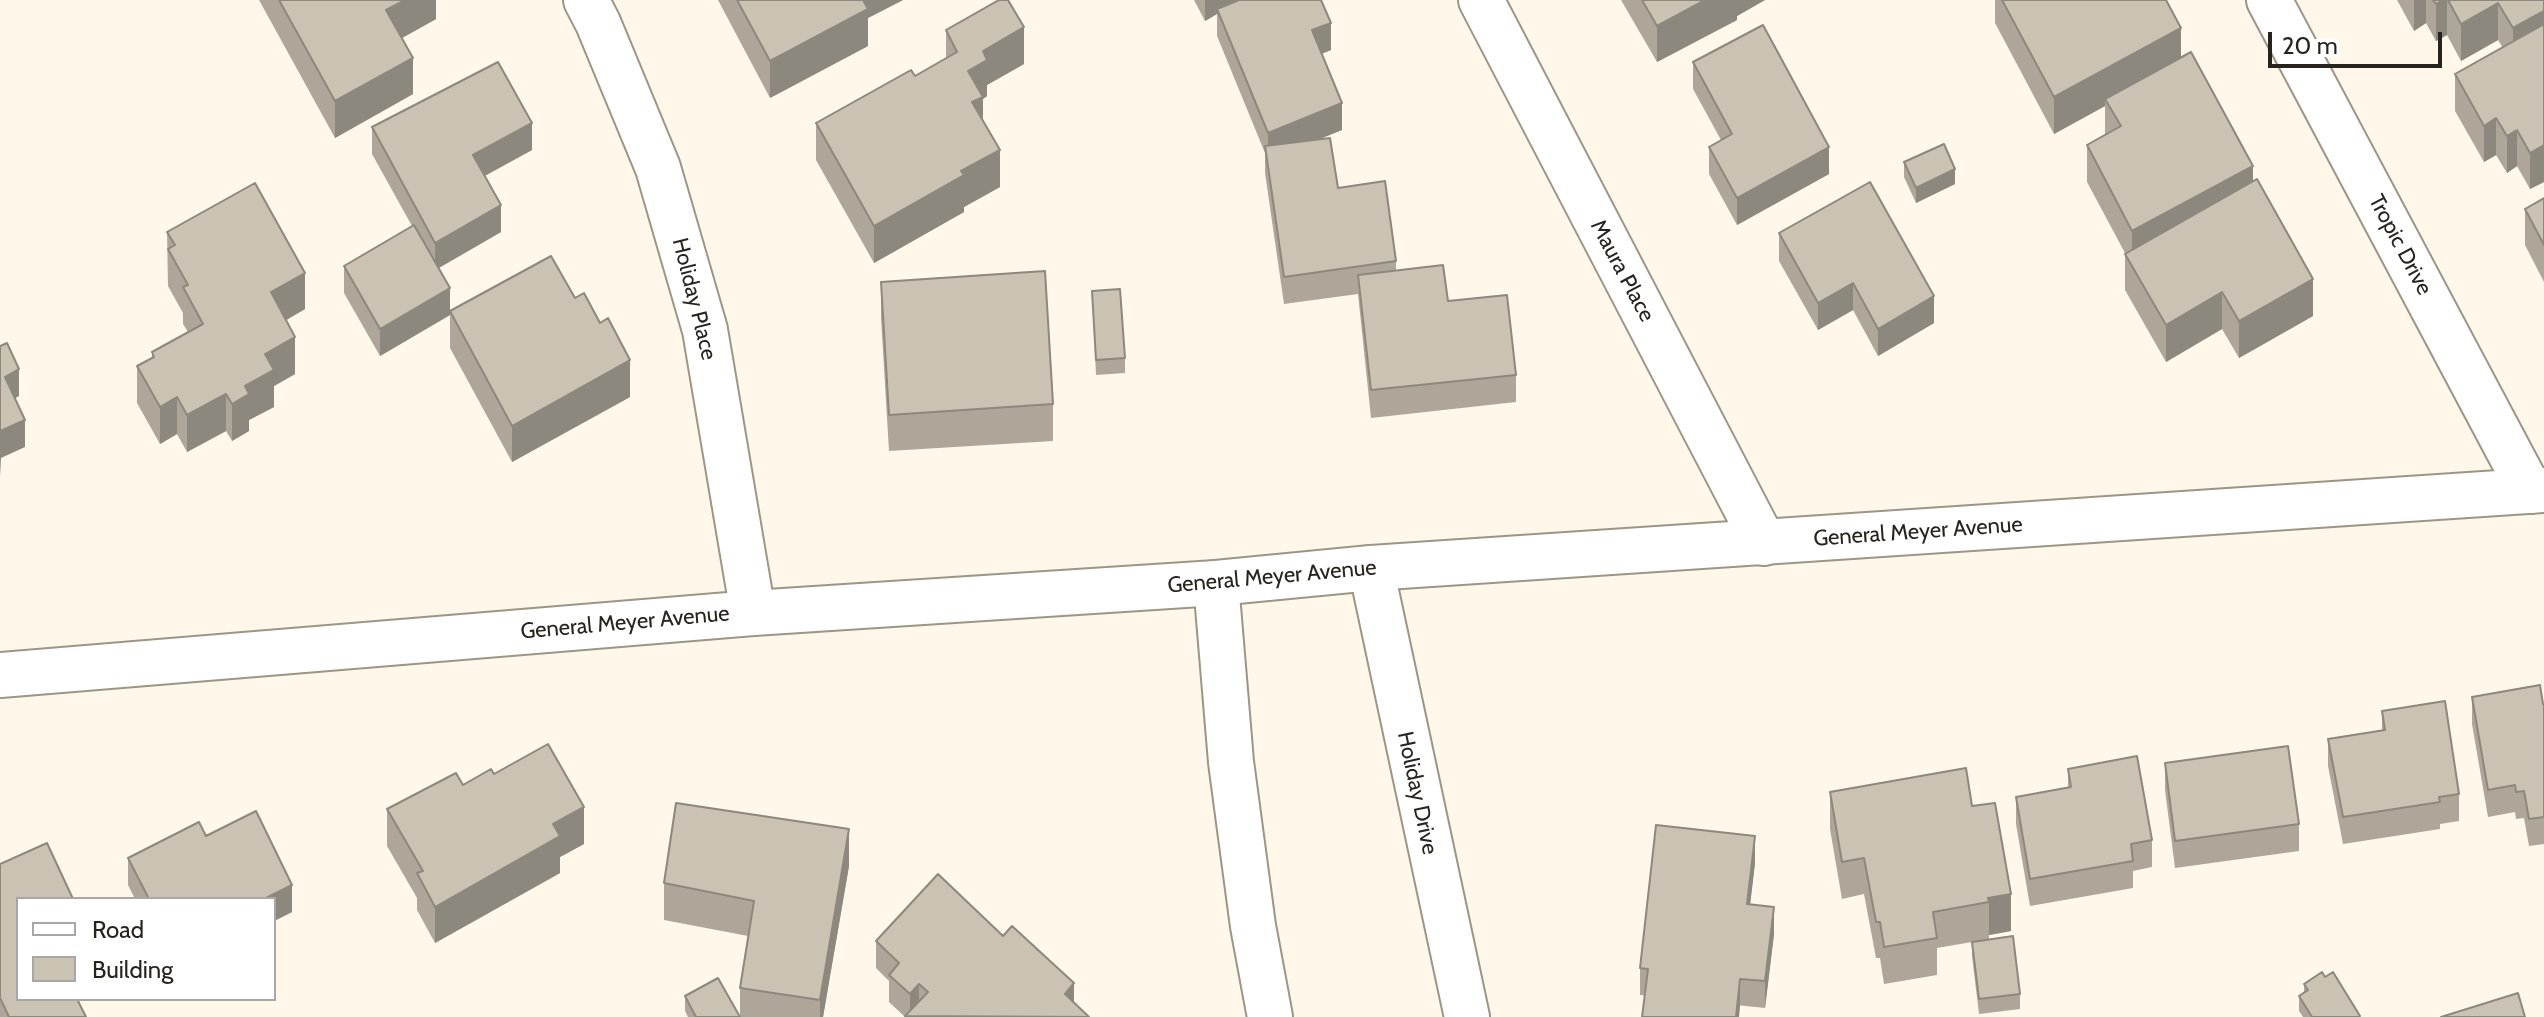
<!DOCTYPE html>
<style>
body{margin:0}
#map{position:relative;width:2544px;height:1017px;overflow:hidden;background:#fef7ea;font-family:Cabin,sans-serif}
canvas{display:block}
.legend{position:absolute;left:16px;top:897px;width:260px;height:104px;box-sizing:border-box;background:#fff;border:2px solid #a9a7a5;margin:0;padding:10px 14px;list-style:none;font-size:24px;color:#27241e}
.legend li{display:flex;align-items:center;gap:16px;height:40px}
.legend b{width:40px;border:2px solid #a9a7a5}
.scale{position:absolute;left:2268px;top:32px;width:174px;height:36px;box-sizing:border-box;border:4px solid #27241e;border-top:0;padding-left:10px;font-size:24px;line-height:28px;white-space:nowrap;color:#27241e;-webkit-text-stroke:6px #fff;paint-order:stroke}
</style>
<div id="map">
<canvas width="2544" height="1017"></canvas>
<ul class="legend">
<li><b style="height:10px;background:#fff"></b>Road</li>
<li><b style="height:22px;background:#cac2b2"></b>Building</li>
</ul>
<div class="scale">20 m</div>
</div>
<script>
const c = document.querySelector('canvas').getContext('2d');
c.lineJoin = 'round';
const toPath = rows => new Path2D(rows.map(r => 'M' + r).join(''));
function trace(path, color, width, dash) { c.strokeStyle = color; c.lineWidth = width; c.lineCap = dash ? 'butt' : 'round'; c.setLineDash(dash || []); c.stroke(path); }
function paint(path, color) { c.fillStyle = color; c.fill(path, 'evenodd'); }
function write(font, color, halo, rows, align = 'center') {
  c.font = font + ' Cabin,sans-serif'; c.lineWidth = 6; c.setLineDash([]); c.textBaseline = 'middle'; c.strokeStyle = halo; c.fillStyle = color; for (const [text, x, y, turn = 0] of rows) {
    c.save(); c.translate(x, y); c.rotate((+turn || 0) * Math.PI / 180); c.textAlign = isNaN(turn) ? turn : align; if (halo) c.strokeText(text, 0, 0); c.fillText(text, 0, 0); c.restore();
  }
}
const minor = toPath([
 [586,0,598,23,658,168,705,330,753,613],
 [1481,0,1764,543],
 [2269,0,2530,491],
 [1371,568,1467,1017],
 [1216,583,1231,762,1253,926,1270,1017]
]);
const major = toPath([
 [0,675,753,613,1216,583,1371,568,2544,490]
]);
const wall = toPath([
 [259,0,436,0,436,19,402,38,413,94,335,138],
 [718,0,903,0,868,18,868,46,770,98],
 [1194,0,1321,0,1331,50,1322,54,1342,130,1319,139,1338,188,1396,261,1396,271,1448,301,1516,375,1516,402,1371,418,1358,294,1284,304,1265,173,1265,153,1217,36,1217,14,1205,21],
 [1621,0,1765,0,1737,16,1737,20,1657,62],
 [1995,0,2166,0,2181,58,2253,181,2313,316,2239,358,2222,329,2166,362,2125,290,2125,253,2087,182,2087,145,2105,134,2105,106,2054,134,1995,23],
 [2397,0,2544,0,2544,182,2530,189,2517,166,2507,173,2496,155,2484,162,2455,111,2455,74,2503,48,2498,40,2461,61,2447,35,2436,41,2426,23,2414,31],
 [946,30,1024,64,987,85,987,96,983,99,983,121,1000,187,964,207,964,212,874,263,816,160,816,123,915,76,946,58],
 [1693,62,1829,174,1737,225,1709,174,1709,147,1721,140,1693,89],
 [372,127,532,150,485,176,501,232,439,268,450,311,630,397,512,462,450,348,450,315,380,356,344,293,344,266,412,226,372,154],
 [1904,162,1955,184,1916,203,1904,177],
 [2544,198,2544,282,2525,245,2525,209],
 [167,232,305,309,286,320,295,374,274,386,274,407,249,420,249,431,232,441,226,431,187,452,177,434,160,444,137,403,137,366,152,358,152,352,188,332,183,324,183,313,168,286],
 [1779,233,1934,323,1878,356,1853,310,1818,330,1779,261],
 [881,282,1053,404,1053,441,889,451,881,318],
 [1092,291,1125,358,1125,373,1096,375],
 [2472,697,2544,704,2544,844,2529,846,2524,818,2516,819,2515,812,2488,817,2472,724],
 [2382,711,2459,794,2459,821,2440,824,2440,829,2343,844,2328,766,2328,739,2382,730],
 [2165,763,2299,824,2299,851,2175,868,2165,790],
 [2068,769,2152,840,2152,867,2133,871,2133,888,2030,906,2016,824,2016,797,2068,788],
 [494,774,584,844,560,857,560,873,435,943,417,910,417,898,387,846,387,809],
 [1830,792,1972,806,2011,931,1989,935,1989,939,2020,994,2020,1009,1979,1014,1972,956,1972,942,1937,948,1937,975,1884,984,1880,958,1876,958,1864,894,1842,899,1830,829],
 [206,836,292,912,274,921,274,899,135,899,128,885,128,858],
 [1755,863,1750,904,1774,934,1765,1008,1640,995,1640,968],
 [0,864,18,899,86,1017,0,1017],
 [849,866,823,1017,688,1017,685,1011,685,996,740,1016,740,988,748,936,664,920,664,883],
 [876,941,1074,1003,1089,1017,905,1017,889,1002,889,981,876,968],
 [2325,977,2360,1017,2303,1017,2299,1011,2299,996,2304,993,2304,984]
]);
const shadedWall = toPath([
 [405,0,436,0,436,19,386,47,386,10],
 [856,0,903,0,868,18,868,46,770,98,770,61],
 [1205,0,1243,0,1217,9,1217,14,1205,21],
 [1705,0,1765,0,1737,16,1737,20,1657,62,1657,26],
 [2414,0,2426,0,2426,23,2414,31],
 [2443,0,2447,0,2447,35,2436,41,2436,4],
 [2498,3,2498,40,2461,61,2461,24],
 [2544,11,2544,48,2513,65,2513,28],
 [1331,23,1331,50,1312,57,1312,30],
 [1024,27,1024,64,987,85,987,96,983,99,983,134,972,139,968,71,983,51],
 [2181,28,2181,64,2105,99,2105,106,2054,134,2054,97],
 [413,58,413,94,335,138,335,101],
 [1342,103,1342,130,1268,160,1268,133],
 [2496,118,2496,155,2484,162,2484,126],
 [532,123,532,150,473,182,473,155],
 [2517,130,2517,166,2507,173,2507,136],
 [2544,145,2544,182,2530,189,2530,153],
 [1829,147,1829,174,1737,225,1737,198],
 [1000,150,1000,187,964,207,964,212,874,263,874,226,961,171],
 [2253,166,2253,203,2132,267,2132,231],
 [1955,169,1955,184,1916,203,1916,188],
 [501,205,501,232,435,270,435,243],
 [305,273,305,309,271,329,271,292],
 [2313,279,2313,316,2239,358,2239,321],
 [1853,283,1853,310,1818,330,1818,303],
 [450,288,450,315,380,356,380,329],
 [2222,292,2222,329,2166,362,2166,325],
 [1934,296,1934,323,1878,356,1878,329],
 [295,337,295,374,274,386,274,407,249,420,249,431,232,441,232,404,265,354],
 [630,360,630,397,512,462,512,426],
 [19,369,19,396,5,404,5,377],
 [226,394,226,431,187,452,187,415],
 [177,397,177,434,160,444,160,407],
 [25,420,25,447,1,458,0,477,0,431],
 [584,807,584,844,560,857,560,873,435,943,435,907,553,824],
 [849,829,849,866,823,1017,820,1017,820,1000],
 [1755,836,1755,863,1747,931,1747,904],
 [292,885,292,912,274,921,274,899,264,899],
 [2011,894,2011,931,1989,935,1989,902,1988,898],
 [1774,907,1774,934,1765,1008,1765,981],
 [1740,979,1740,1006,1739,1017,1736,1017],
 [1074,983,1074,1011,1065,994],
 [919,984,919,1011,910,1017,910,994]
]);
const building = toPath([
 [279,0,405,0,386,10,413,58,335,101,279,0],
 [737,0,863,0,868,9,770,61,737,0],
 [999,0,1008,0,1024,27,983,51,987,60,968,71,983,97,972,102,1000,150,961,171,964,175,874,226,816,123,911,70,915,76,957,52,946,30,999,0],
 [1239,0,1321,0,1331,23,1312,30,1342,103,1268,133,1217,9,1239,0],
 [1642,0,1705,0,1657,26,1642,0],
 [2002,0,2166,0,2181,28,2054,97,2002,0],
 [2433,0,2443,0,2436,4,2433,0],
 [2448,0,2544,0,2544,11,2513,28,2498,3,2461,24,2448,0],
 [2544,24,2544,145,2530,153,2517,130,2507,136,2496,118,2484,126,2455,74,2544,24],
 [1763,25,1829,147,1737,198,1709,147,1732,134,1693,62,1763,25],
 [2191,52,2253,166,2132,231,2087,145,2121,126,2105,99,2191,52],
 [498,62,532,123,473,155,501,205,435,243,372,127,498,62],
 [1330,138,1338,188,1385,181,1396,261,1284,277,1265,146,1330,138],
 [1944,144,1955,169,1916,188,1904,162,1944,144],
 [2257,179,2313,279,2239,321,2222,292,2166,325,2125,254,2257,179],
 [1870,182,1934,296,1878,329,1853,283,1818,303,1779,233,1870,182],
 [255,183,305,273,271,292,295,337,265,354,274,370,245,386,249,394,232,404,226,394,187,415,177,397,160,407,137,366,154,357,152,352,203,324,183,287,188,285,168,249,175,245,167,232,255,183],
 [2544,198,2544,245,2525,209,2544,198],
 [414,225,450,288,380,329,344,266,414,225],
 [551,256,575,298,584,293,600,323,608,318,630,360,512,426,450,311,551,256],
 [1443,265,1448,301,1507,295,1516,375,1371,390,1358,275,1443,265],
 [1045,271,1053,404,889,415,881,282,1045,271],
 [1120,289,1125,358,1096,360,1092,291,1120,289],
 [7,343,19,369,5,377,25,420,0,431,0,346,7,343],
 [2540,685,2543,704,2544,704,2544,817,2529,819,2524,791,2516,792,2515,785,2488,790,2472,697,2540,685],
 [2445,701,2459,794,2439,797,2440,802,2343,817,2328,739,2385,730,2382,711,2445,701],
 [548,744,584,807,553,824,560,836,435,907,417,873,423,871,387,809,456,773,463,785,491,769,494,774,548,744],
 [2288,746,2299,824,2175,841,2165,763,2288,746],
 [2137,756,2152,840,2131,844,2133,861,2030,879,2016,797,2071,787,2068,769,2137,756],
 [1966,768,1972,806,1995,803,2011,894,1988,898,1989,902,1933,912,1937,938,1884,947,1880,922,1876,922,1864,858,1842,862,1830,792,1966,768],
 [676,803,849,829,820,1000,740,988,754,901,664,883,676,803],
 [256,811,292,885,264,899,149,899,128,858,199,822,206,836,256,811],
 [1656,825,1755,836,1747,904,1774,907,1765,981,1740,979,1736,1017,1642,1017,1648,969,1640,968,1656,825],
 [47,843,73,899,18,899,18,999,77,999,86,1017,9,1017,0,998,0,864,47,843],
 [938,874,1003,936,1012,926,1074,983,1065,994,1089,1017,905,1016,928,992,919,984,910,994,889,975,899,963,876,941,938,874],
 [2013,936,2020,994,1979,999,1972,942,2013,936],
 [2322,972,2325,977,2333,972,2360,1016,2359,1017,2312,1017,2299,996,2308,990,2304,984,2322,972],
 [718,978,740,1017,696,1017,685,996,718,978],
 [2518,993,2525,1017,2441,1017,2518,993]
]);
const streetNames = [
 ["Tropic Drive",2400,245,62],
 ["Maura Place",1622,271,62],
 ["Holiday Place",694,299,76],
 ["General Meyer Avenue",1918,532,-4],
 ["General Meyer Avenue",1272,577,-5],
 ["General Meyer Avenue",625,623,-5],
 ["Holiday Drive",1417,793,78]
];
trace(minor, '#9d9586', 48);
trace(major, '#9d9586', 48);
trace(minor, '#fff', 44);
trace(major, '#fff', 44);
paint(wall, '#aea799');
paint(shadedWall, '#8d887d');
paint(building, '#cac2b2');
trace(building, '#8d887d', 2);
write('22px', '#27241e', '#fff', streetNames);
</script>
